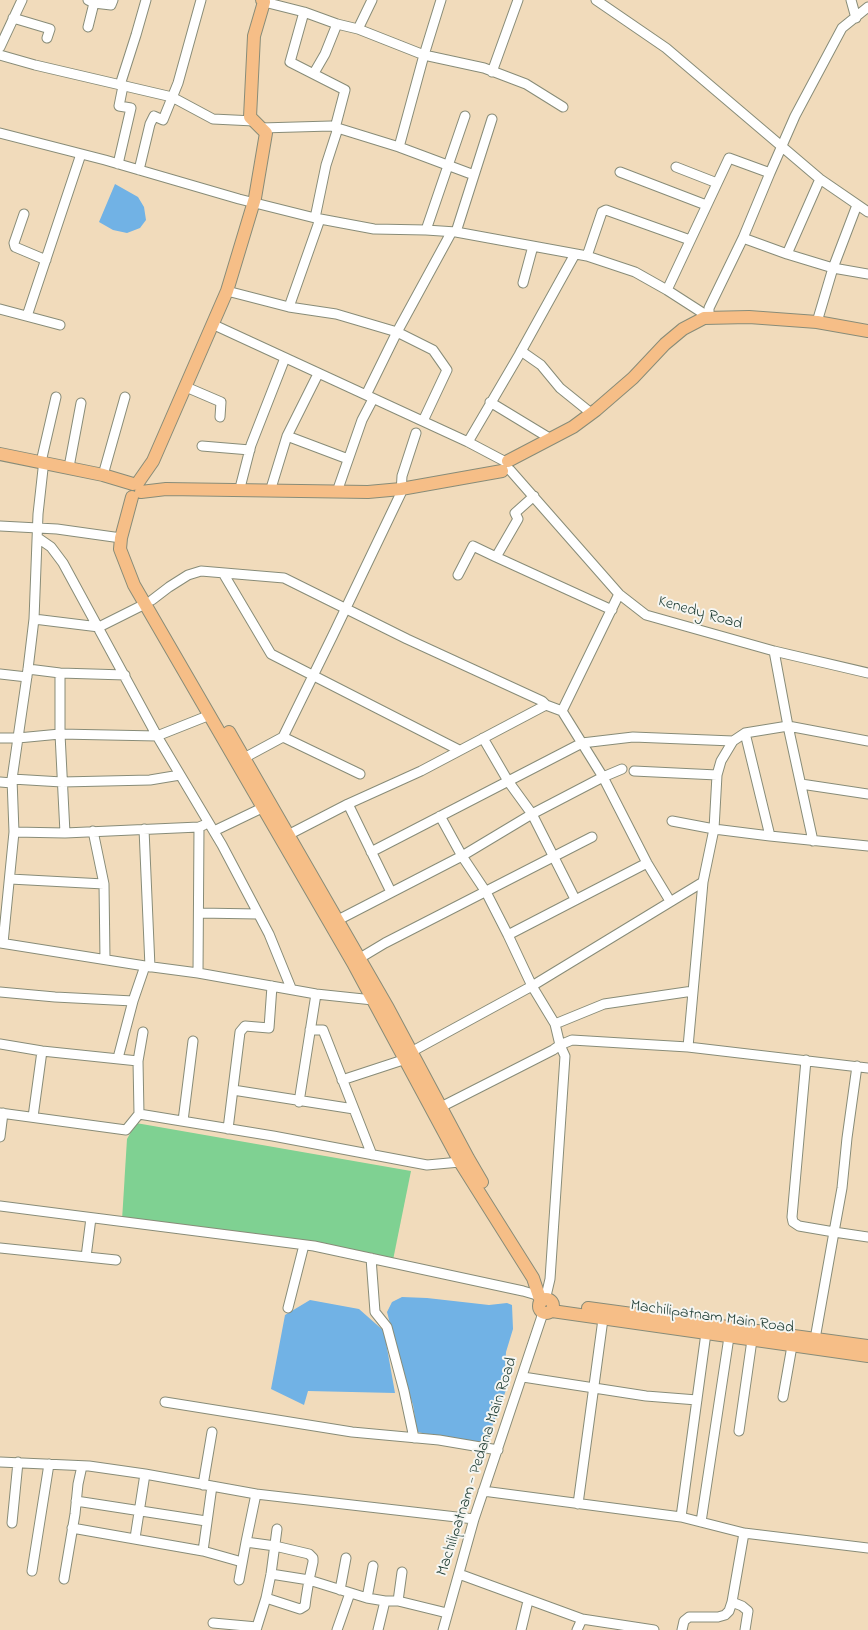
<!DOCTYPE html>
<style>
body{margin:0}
canvas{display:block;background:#f1dbbb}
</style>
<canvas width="868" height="1630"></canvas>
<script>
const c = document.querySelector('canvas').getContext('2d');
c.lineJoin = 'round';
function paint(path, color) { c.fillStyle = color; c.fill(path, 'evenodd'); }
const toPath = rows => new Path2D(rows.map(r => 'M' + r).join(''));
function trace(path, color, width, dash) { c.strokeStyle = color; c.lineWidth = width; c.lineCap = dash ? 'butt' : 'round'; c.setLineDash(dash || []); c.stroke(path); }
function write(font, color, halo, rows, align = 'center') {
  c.font = font + ' "Indie Flower",sans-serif'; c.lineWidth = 4; c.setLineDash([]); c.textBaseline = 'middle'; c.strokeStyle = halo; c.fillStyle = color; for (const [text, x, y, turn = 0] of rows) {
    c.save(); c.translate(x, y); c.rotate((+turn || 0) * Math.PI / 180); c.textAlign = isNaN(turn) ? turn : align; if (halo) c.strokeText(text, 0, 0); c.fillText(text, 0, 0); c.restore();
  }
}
const green = toPath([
 [136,1123,411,1171,393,1260,122,1220,127,1139]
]);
const water = toPath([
 [115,184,138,197,144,207,146,220,140,228,127,233,113,230,99,222],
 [402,1297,427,1298,489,1305,507,1303,512,1305,513,1329,506,1352,505,1368,508,1385,487,1440,475,1443,417,1432,413,1405,405,1381,387,1312,392,1302],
 [310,1300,359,1309,384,1331,395,1393,308,1391,304,1405,271,1389,285,1315]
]);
const minor = toPath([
 [88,0,94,3,111,5,113,0],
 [372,0,358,29,424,55,399,147],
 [441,0,424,55,484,68,526,84,563,107],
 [596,0,666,48,820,179,868,212],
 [851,0,856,18],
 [264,2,304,12,290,62,345,90,335,128],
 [304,12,337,24,358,29],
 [13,18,50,29,47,38],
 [88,27,94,3],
 [0,47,22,0],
 [0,55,35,65,172,97,213,119,254,121],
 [492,72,518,0],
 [314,73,325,54,337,24],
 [120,85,136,35,146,0],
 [261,128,331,126,399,147,474,175],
 [0,133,105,160,239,199,315,218,374,229,426,230,456,232,587,256,635,272,667,290,709,317],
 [118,164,131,108,119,106,123,86],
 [676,167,717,183],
 [139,170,150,124,154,116,163,120,178,83,201,0],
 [620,172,706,205],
 [770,173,795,116,842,28,868,7],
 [857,205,833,268,868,274],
 [24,214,14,243,15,247,46,260],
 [315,218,326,165,338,128],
 [426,230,465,116],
 [456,232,492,119],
 [743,238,787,254,820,179],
 [787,254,833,268,817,322],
 [587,256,602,212,606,210,690,240],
 [523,283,533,246],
 [667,290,729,158,770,173,743,238,709,308,709,317],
 [227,291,289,307,336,314,397,332,433,350,447,370,423,421],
 [289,307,320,219],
 [0,309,60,325],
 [27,316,81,154],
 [212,324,468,442,504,461],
 [521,351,541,365,560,388,591,413],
 [186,387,221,402,220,417],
 [366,395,397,332,451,233],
 [490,402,551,439],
 [287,436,348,459],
 [468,442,519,355,575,254],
 [202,446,250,450],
 [41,462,56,397],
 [69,467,81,403],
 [510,470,619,594,646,615,774,651,868,673],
 [103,475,125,397],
 [241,484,251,445,285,358],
 [272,485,287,436,318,374],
 [339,486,362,420,373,399],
 [0,526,57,529,121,538],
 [38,538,51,547,63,563,157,736,222,845,269,934,291,988],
 [496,557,612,610],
 [223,573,271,654,459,750],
 [458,575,473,546,496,557,518,519,515,513,534,496],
 [152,600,169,587,188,575,201,571,284,578,407,639,542,701,546,705],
 [34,619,99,627,145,604],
 [28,669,60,673,125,675],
 [0,674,27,677],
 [562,711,619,594],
 [745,733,770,836],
 [283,737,360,774],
 [0,738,18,738,60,734,157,736,210,715],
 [483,738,508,781,532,814,575,899],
 [244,758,283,737,333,635,401,493,402,476,416,433],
 [634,771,717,775],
 [12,779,62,782,150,780,180,775],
 [0,782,12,783],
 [801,784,868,794],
 [348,804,421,771,546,705,562,711,603,777,647,863,670,901],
 [440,816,462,856,532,814,603,777,622,769],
 [672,821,714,829,770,836,868,846],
 [144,829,150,967],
 [93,831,104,884,105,959],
 [214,831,262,808],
 [14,832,65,833,60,734,60,673],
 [65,833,199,827,204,825],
 [288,835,348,804,391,892],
 [813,841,788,726,868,741],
 [371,852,582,743,633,737,733,741],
 [10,879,104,884],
 [199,913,258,914],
 [331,921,338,920,462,856,486,892,508,935,532,986,555,1024],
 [508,935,647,863],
 [0,943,145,966,198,973,316,994,373,1000,378,998],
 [3,943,14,832,12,779,28,669,34,619,38,514,43,469],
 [360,958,385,943,592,837],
 [198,973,199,827],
 [0,992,55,997,133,1001],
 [310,1030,323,1030,372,1155],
 [0,1044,42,1051,138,1061,139,1114],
 [688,1047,703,882,714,829,717,775,721,761,733,741,745,733,788,726,774,651],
 [411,1052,532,986,703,882],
 [118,1058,133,1001,145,966],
 [806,1060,792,1217,793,1222,799,1226,834,1232,815,1339],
 [138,1061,143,1032],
 [857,1066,847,1138,842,1188,834,1232,868,1237],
 [342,1080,406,1059],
 [233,1090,354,1109],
 [299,1102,316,994],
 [441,1107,553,1050,560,1045,555,1024,604,1004,693,991],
 [0,1113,126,1130,139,1114,273,1136,427,1165,460,1162],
 [33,1117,42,1051],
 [183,1121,193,1041],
 [228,1129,240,1032,245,1026,269,1028,272,986],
 [0,1137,3,1113],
 [0,1206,314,1246,523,1291,540,1296],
 [0,1248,116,1260],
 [86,1257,91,1218],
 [371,1258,375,1312,387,1327,404,1391,414,1438],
 [546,1296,550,1279,565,1056,560,1045,572,1040,688,1047,868,1068],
 [288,1308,304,1245],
 [523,1377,646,1396,697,1400],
 [783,1397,792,1346],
 [165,1402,352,1432,439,1440,498,1450],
 [739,1431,752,1340],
 [0,1462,89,1466,145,1474,256,1494,474,1519],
 [203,1485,212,1432],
 [483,1491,681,1517,744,1533,868,1548],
 [76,1501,206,1521],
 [578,1504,603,1319],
 [681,1517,706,1333],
 [701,1522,729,1337],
 [12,1523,18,1462],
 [72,1528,203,1551,212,1486],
 [135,1538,145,1474],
 [246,1542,275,1546,309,1554,313,1558,313,1562,309,1580,367,1598,385,1601,398,1601,447,1613],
 [203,1551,242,1562],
 [32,1571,49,1464],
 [459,1574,582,1619,654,1630],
 [64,1579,75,1514,78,1484,82,1466],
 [239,1580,246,1542,256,1494],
 [340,1590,346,1558],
 [266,1598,300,1609,305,1606,306,1598,309,1580,271,1574],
 [367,1598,373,1566],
 [398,1601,402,1572],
 [732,1602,742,1606,748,1611,745,1630],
 [213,1623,257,1627],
 [256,1630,266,1598,271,1574,277,1529],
 [337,1630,350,1593],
 [378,1630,385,1601],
 [443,1630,474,1519,543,1313],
 [521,1630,528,1601],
 [577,1630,582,1619],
 [682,1630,684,1621,689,1617,718,1617,725,1615,729,1611,732,1602,744,1533]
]);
const major = toPath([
 [0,454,103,475,133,484],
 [508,461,573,427,596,410,633,378,665,344,683,329,704,318,749,317,817,322,868,331],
 [137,484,153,461,227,291,255,198,266,133,250,117,254,36,264,2,262,0],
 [141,492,166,489,368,492,401,489,502,471],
 [132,497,121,538,120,549,134,585,353,963,460,1162,533,1278,541,1302],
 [229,732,388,1008,468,1158,482,1182],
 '539 1306a7 7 0 1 1 14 0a7 7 0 1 1-14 0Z',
 [588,1308,868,1346],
 [552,1311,868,1356]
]);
const streetNames = [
 ["Kenedy Road",700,614,16],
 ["Machilipatnam Main Road",712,1318,8],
 ["Machilipatnam - Pedana Main Road",478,1467,-72]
];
paint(green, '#7fd192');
paint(water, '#71b2e5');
trace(minor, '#888c78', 11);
trace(major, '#888c78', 14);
trace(minor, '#fff', 9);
trace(major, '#f6be87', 12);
write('16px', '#1f3d34', '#f6f6f2', streetNames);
</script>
